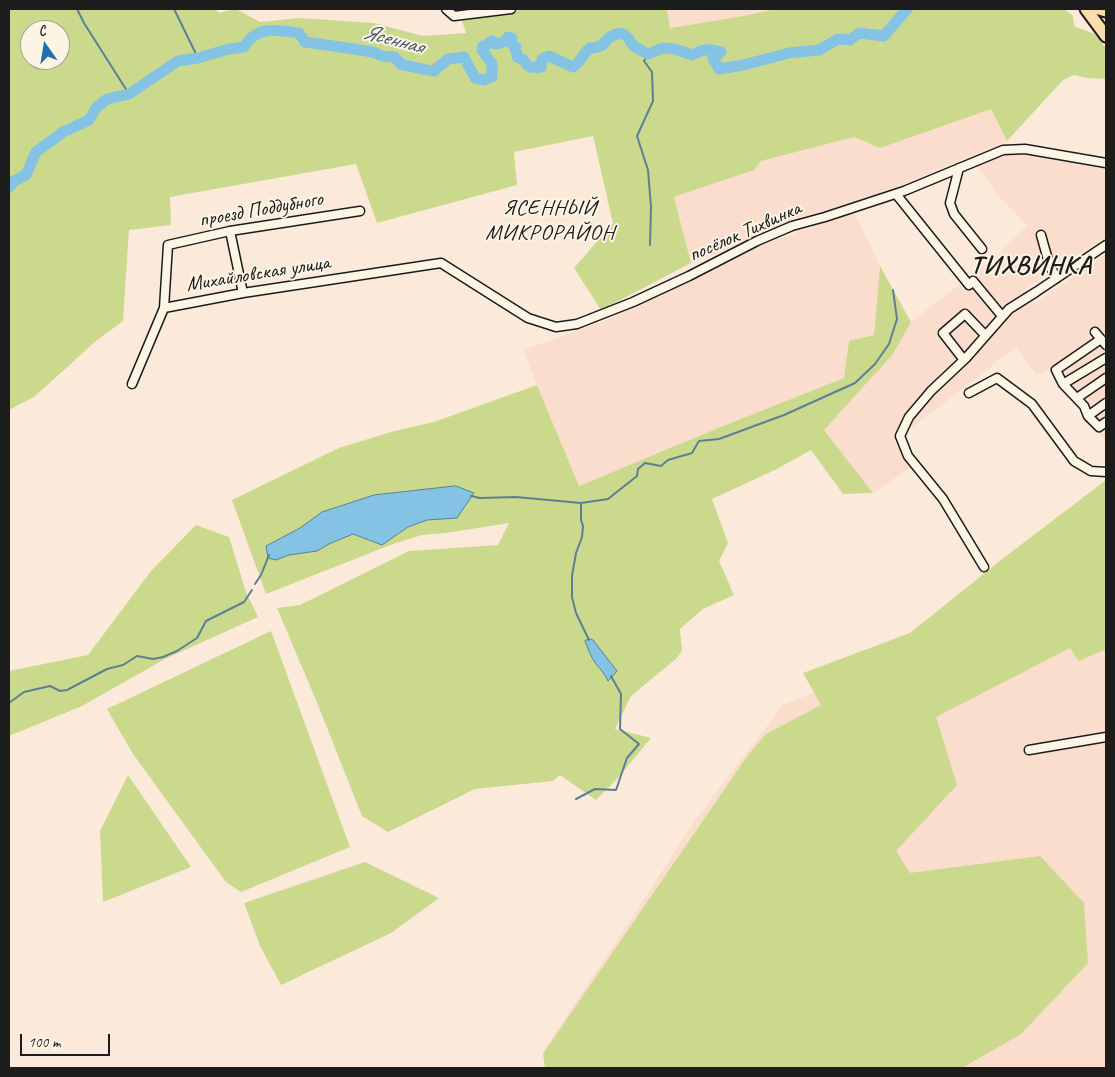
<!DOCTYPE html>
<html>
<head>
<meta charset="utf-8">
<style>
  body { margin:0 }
  #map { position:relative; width:1115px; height:1077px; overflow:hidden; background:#fbeada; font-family:Caveat,sans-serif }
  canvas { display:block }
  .frame { position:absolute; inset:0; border:10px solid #1c1c1c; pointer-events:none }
  .north { position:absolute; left:20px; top:20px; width:50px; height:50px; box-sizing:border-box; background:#fcf5e5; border:1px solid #a29e95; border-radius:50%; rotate:347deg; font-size:14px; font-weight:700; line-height:20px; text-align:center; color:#1c1c1c }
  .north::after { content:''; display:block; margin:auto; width:18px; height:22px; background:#1f6fb2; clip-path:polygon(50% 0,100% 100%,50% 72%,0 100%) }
  .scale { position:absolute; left:20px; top:1034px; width:90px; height:22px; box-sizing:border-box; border:2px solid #1c1c1c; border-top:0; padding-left:6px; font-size:15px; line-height:18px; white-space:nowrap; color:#1c1c1c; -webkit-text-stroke:4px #fcf5e5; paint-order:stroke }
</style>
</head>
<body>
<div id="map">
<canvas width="1115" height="1077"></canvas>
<div class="frame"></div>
<div class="north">С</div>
<div class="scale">100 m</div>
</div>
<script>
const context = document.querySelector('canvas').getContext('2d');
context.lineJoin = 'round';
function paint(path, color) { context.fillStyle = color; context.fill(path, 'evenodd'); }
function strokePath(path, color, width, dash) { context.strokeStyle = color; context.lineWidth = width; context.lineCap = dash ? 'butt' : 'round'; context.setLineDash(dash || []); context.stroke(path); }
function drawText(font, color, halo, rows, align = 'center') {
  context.font = font + ' Caveat,sans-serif'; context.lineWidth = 4; context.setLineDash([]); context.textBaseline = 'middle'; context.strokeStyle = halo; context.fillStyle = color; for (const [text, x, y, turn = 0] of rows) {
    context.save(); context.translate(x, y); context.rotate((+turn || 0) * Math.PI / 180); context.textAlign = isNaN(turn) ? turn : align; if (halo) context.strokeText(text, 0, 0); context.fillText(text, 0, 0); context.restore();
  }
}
const built = new Path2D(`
  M 667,9 L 776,9 L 743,16 L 670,28 Z
  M 991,109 L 1007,141 L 896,187 L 691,263 L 674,197 L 753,170 L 761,161 L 854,137 L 880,147 Z
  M 1021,149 L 1106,167 L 1106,237 L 1024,290 L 1033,304 L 1106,254 L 1106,442 L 1049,369 L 1036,375 L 1016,347 L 904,434 L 910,468 L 873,493 L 824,430 L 893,354 L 911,322 L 996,256 L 1027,226 L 998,195 L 976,164 Z
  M 854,212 L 880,266 L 874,335 L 849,341 L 845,378 L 723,426 L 579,486 L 537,385 L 523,350 L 607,320 L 748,250 Z
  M 1106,513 L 1106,1068 L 544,1068 L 545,1048 L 635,913 L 696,819 L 783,705 L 877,667 Z`);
const green = new Path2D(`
  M 9,9 L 215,9 L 219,13 L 236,9 L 260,22 L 299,18 L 374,23 L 423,36 L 466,33 L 462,21 L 471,17 L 527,9 L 667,9 L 670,28 L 743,16 L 776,9 L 1064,9 L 1073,16 L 1074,26 C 1080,29 1092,32 1095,35 C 1099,38 1103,44 1106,49 L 1106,79 L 1087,78 L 1074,75 L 1063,80 L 1007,141 L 991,109 L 880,148 L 854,137 L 761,161 L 754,170 L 674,197 L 691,263 L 601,310 L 574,268 L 613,223 L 593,136 L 514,152 L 517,185 L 377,223 L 356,164 L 170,197 L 171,225 L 129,230 L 123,321 L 96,341 L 34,397 L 9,410 ZM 30,30 L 60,30 L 60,60 L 30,60 Z
  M 880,266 L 911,322 L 893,354 L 824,430 L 873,493 L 843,494 L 811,450 L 775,470 L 712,499 L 728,543 L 719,561 L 734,595 L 703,609 L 680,629 L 682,650 L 677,658 L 631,696 L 615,729 L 651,738 L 617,779 L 596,800 L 560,775 L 553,781 L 475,789 L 388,832 L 362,816 L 318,705 L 277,608 L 300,605 L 409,551 L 498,545 L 509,523 L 446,533 L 422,535 L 393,544 L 266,594 L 232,500 L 339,448 L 394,431 L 434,422 L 537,385 L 579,486 L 723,426 L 844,378 L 849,341 L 874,335 Z
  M 1106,480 L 1106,649 L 1079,661 L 1070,648 L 936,717 L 957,785 L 896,851 L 910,873 L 1040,856 L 1084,903 L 1088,963 L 1021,1034 L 962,1068 L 545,1068 L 543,1054 L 748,755 L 766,734 L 821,705 L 803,673 L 910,633 L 1001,560 Z
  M 196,525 L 229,537 L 246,592 L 258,617 L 165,659 L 82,706 L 9,736 L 9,671 L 88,655 L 151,571 Z
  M 271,631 L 350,847 L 241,892 L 226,882 L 133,754 L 107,709 Z
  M 128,775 L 191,867 L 103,902 L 100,831 Z
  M 365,862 L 439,898 L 391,933 L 281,985 L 260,946 L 244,903 Z`);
const water = new Path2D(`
  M 456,486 L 474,493 L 457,518 L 427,520 L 408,527 L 382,545 L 353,534 L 329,544 L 317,551 L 289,555 L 276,560 L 268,558 L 266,546 L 300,528 L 322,512 L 374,495 Z
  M 590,639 L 593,640 L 617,671 L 608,681 C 605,674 601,670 596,664 C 591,657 588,649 585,641 Z`);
const stream = new Path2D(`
  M 77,9 L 84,23 L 129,94
  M 174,9 L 198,58
  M 648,54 L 644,61 L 652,72 L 653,101 L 637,136 L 648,170 L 651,207 L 650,245
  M 471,496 L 480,498 L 516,497 L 581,503 L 608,499 L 637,476 L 638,469 L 645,463 L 661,466 L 668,460 L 692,453 L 699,441 L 719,439 L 784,415 L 855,383 L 875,364 L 889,344 L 897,319 L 893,290
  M 581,503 L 581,520 L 583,526 L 582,537 L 576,553 L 572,576 L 572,597 L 576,613 L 589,640
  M 255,584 L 261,575 L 269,555
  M 9,703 L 24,692 L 50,686 L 60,691 L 67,690 L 107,669 L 123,665 L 137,656 L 153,659 L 163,657 L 177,651 L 197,638 L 206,621 L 244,602 L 252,590
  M 576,799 L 595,789 L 616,790 L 627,758 L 639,744 L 620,729 L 621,694 L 611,676`);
const river = new Path2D(`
  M 9,187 L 14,181 L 26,175 L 36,152 L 63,132 L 89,120 L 96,108 L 107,99 L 129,94 L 178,61 L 198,58 L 229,49 L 244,47 C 257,25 278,30 299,33 L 305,42 L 354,49 L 373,52 L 382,56 L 394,57 L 402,65 C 413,66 423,70 434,71 L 448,59 L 464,57 L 475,78 L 483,80 L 492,77 L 492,64 L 482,50 L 483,46 L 485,46 L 492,41 L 496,44 C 502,43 505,42 508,37 L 512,38 L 511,43 L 516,47 L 515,50 L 517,53 L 517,57 L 524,60 L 527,65 L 530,67 L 536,67 L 538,68 L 541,67 L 542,59 L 549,56 L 573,67 C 581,62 583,53 590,48 L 594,48 L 603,45 C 606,39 615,32 623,34 C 628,36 630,42 634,46 C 638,49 643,51 648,54 L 663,48 L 675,49 L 692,55 C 704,49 708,48 721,52 L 713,58 L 719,69 L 743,65 L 789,53 L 819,50 L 838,39 L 850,40 L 859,33 L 884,36 L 907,9`);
const street = new Path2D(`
  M 446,9 L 454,16 L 511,9
  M 959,168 L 950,203 L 954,214 L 982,249
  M 896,194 L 969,285 L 973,281 L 1002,316
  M 230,231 L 243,293
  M 1041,235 L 1050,267 L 1057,278
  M 164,308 L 168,245 L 230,231 L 360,211
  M 1095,332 L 1106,345
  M 1101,339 L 1056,370 L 1063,384 L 1084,406 L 1088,416 L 1099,427 L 1106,422
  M 964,360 L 943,333 L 965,314 L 985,335
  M 132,384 L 164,308 L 243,293 L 441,263 L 528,318 L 556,327 L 577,324 L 633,302 L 689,276 L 757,241 L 792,226 L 825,217 L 904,191 L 1003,150 L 1025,149 L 1106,163
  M 1063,384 L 1106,358
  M 969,393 L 997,378 L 1032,404 L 1074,461 L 1091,471 L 1106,472
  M 1077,398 L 1106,378
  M 1088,416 L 1106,403
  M 984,567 L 943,499 L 908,456 L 900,436 L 909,417 L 931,391 L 966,358 L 1009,309 L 1036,292 L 1106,245
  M 1029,750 L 1106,737`);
const primary = new Path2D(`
  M 1086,9 L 1106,36
  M 1099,9 L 1106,11`);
const streetNames = [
  ["проезд Поддубного",261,210,-10],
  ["посёлок Тихвинка",745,232,-24],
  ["Михайловская улица",258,274,-9]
];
const waterNames = [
  ["Ясенная",393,40,15]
];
const neighbourhoodNames = [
  ["ЯСЕННЫЙ",550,208],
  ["МИКРОРАЙОН",550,233]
];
const districtNames = [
  ["ТИХВИНКА",1031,266]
];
paint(built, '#faddcc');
paint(green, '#cbd98d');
paint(water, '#85c3e5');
strokePath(water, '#5b8095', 1);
strokePath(stream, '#5b8095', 2);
strokePath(river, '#85c3e5', 11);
strokePath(street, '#1c1c1c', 11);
strokePath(primary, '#1c1c1c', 15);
strokePath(street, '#fcf5e5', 8);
strokePath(primary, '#fbddab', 11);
drawText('21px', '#1c1c1c', '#fcf5e5', streetNames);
drawText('italic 22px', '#415662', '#fcf5e5', waterNames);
context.letterSpacing = '1px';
drawText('22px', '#1c1c1c', '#fcf5e5', neighbourhoodNames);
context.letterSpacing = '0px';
context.letterSpacing = '1px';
drawText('bold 26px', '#1c1c1c', '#fcf5e5', districtNames);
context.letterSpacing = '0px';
</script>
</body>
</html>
